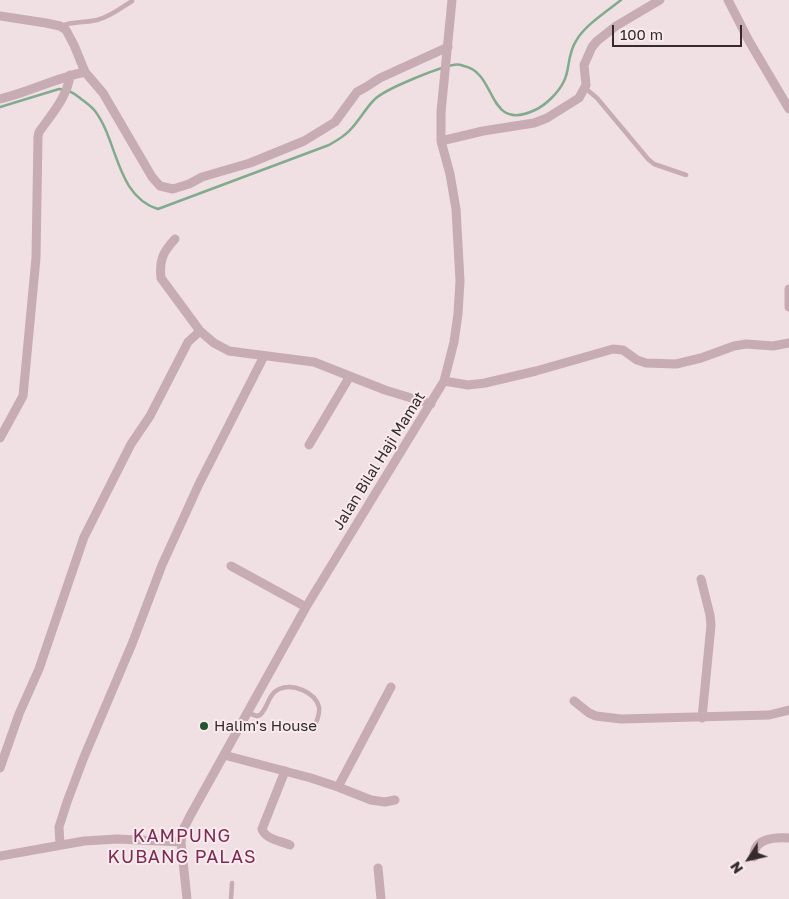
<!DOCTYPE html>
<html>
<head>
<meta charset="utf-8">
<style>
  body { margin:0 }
  #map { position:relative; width:789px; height:899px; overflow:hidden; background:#f0dfe3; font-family:"Golos Text",sans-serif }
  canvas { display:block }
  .north { position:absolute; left:724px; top:834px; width:50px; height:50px; -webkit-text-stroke:4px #f8ebee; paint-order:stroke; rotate:235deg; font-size:14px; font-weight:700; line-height:20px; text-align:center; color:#362a2f }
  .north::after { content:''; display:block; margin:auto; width:18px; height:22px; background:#362a2f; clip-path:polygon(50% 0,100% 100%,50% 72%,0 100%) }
  .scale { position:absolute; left:612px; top:25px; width:130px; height:22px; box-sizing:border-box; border:2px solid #362a2f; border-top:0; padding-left:6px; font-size:15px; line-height:18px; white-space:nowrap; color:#362a2f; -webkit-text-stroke:4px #f8ebee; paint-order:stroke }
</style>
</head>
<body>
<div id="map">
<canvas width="789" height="899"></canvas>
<div class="north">N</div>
<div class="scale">100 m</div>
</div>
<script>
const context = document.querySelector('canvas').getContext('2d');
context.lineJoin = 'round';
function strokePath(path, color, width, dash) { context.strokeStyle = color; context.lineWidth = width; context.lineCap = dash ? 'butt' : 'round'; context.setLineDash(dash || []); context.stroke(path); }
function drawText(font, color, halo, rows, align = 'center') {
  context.font = font + ' "Golos Text",sans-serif'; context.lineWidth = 4; context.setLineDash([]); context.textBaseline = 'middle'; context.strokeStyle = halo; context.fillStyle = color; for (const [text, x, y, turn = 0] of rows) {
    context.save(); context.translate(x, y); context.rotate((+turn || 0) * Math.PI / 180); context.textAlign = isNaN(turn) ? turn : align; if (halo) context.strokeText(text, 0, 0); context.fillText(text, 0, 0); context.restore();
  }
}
const stream = new Path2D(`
  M 0,107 L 59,89 C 67,89 74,93 80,98 C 85,102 91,106 95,111 C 118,141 116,196 158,209 L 329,145 C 336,141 345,136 350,130 C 359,121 365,109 374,100 C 384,89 438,68 453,65 C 457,64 461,65 464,66 C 498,73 486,133 535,110 C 546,105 559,92 564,81 C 570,70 567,55 576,41 C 584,26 607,11 621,0`);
const lane = new Path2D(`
  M 61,26 C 73,21 84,23 97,20 C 110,17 121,8 132,1
  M 585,88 L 597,98 L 648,159 L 654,164 L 686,175
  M 248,713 L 257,716 L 260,715 C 268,708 268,694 279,689 C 293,683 315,692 319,707 C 320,714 317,721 314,727
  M 231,899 L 232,883`);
const street = new Path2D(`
  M 728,0 L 749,41 L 789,109
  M 0,16 L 46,23 L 60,26 L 66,30 L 74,45 L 85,72 L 103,93 L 152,177 L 160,186 L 173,189 L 189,184 L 202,177 L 250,163 L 304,141 L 335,122 L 357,92 L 366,87 L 380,78 L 448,47
  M 0,99 C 29,92 56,78 85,72
  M 441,141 L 483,131 L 534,123 L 547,118 L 579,98 L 586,85 L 584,65 L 592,47 L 597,41 L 616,26 L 660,0
  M 175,239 C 163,252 159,260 161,278 L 200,331 L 214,343 L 229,351 L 314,362 L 385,390 L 431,404
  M 789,289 L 789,307
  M 444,381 L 468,385 L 485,383 L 536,371 L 613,349 L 623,350 L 637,360 L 646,363 L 676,364 L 701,358 L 734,346 L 746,344 L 773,346 L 789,343
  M 0,438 L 23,396 L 36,258 L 38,137 L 39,132 C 51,115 68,96 70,75
  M 309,445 L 350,376
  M 231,566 L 306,607
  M 701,579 L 710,615 L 711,625 L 702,718
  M 574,701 L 589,713 L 596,716 L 621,719 L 769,715 L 789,710
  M 224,755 L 311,778 L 338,787 L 371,800 L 385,802 L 395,800
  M 0,768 L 19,714 L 39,669 L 84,537 L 131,444 L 150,416 L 188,342 L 200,331
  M 285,771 L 262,829 C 265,839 281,841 290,845
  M 338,787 L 391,687
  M 60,845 L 59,827 L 67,802 L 84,757 L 132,644 L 162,565 L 199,484 L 264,356
  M 0,856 L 84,841 L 117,839 L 181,842
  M 754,857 C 753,838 775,837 789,838
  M 378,868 L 381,899
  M 187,899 L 181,842 L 183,830 L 190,816 L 306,607 L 444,381 L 454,342 L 458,314 L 460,281 L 456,209 L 450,174 L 441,141 L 441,112 L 452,0`);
const markers = [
  [204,726,5,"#235433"]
];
const streetNames = [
  ["Jalan Bilal Haji Mamat",379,461,-58]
];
const poiNames = [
  ["Halim's House",214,726]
];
const quarterNames = [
  ["KAMPUNG",182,836],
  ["KUBANG PALAS",182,857]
];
strokePath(stream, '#80ab8d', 2.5);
strokePath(lane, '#c7acb4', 4.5);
strokePath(street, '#c7acb4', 9);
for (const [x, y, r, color] of markers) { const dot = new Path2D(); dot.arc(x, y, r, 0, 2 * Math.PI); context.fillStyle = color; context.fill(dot); strokePath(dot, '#f8ebee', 2); }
drawText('15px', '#362a2f', '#f8ebee', streetNames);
drawText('15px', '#362a2f', '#f8ebee', poiNames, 'left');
context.letterSpacing = '1px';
drawText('18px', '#7d2b55', '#f8ebee', quarterNames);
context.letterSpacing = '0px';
</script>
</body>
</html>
